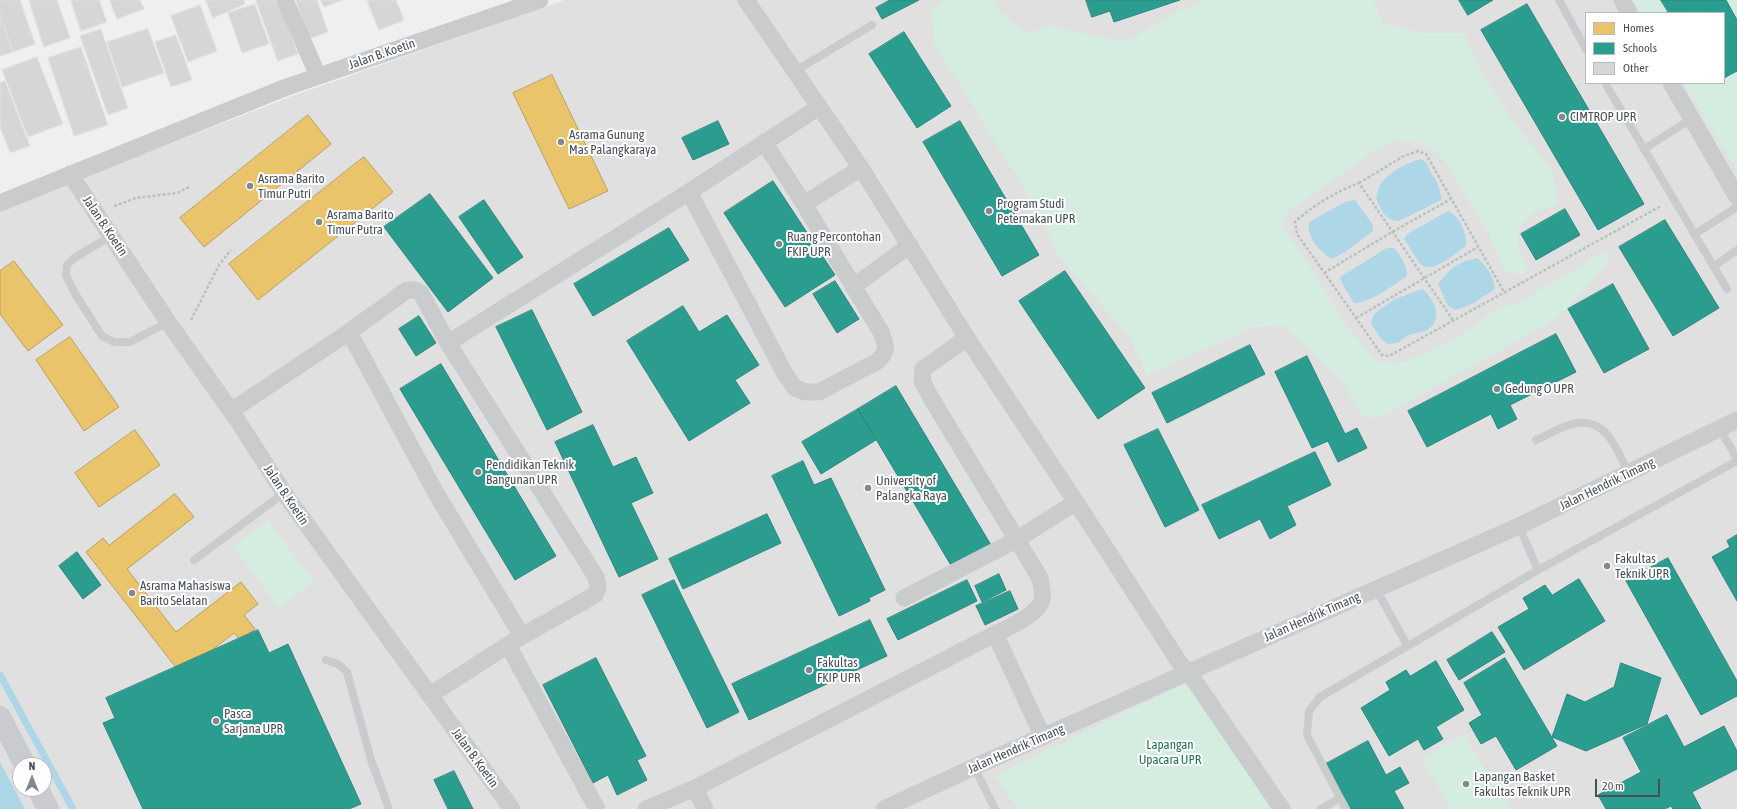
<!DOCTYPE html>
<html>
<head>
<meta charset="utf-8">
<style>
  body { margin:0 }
  #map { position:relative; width:1737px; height:809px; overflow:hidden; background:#efefef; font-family:"Asap Condensed",sans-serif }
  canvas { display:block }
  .legend { position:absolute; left:1585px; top:12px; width:140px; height:72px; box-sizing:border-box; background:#fff; border:1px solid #b6b9bd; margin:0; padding:5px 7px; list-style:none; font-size:12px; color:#485059 }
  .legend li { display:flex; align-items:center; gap:8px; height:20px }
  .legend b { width:20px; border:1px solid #b6b9bd }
  .north { position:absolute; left:12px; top:757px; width:40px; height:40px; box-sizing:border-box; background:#fff; border:1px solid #b6b9bd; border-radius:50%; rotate:0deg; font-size:11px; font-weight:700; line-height:16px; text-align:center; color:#485059 }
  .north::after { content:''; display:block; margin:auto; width:14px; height:18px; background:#82888e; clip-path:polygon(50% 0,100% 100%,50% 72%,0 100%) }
  .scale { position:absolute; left:1595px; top:779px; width:65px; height:18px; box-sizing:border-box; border:2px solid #485059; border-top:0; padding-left:5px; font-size:12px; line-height:14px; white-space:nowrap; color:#485059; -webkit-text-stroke:3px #fff; paint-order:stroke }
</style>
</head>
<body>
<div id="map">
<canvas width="1737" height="809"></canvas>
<ul class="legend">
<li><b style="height:11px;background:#e9c46a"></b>Homes</li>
<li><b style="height:11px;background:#2a9d8f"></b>Schools</li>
<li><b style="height:11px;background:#d5d6d8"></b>Other</li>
</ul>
<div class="north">N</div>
<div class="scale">20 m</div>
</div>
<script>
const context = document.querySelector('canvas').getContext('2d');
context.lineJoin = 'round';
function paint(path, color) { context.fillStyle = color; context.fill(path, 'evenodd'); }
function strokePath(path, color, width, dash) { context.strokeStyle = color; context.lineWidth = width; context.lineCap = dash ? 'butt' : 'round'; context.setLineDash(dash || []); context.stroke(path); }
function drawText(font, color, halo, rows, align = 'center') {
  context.font = font + ' "Asap Condensed",sans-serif'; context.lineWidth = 4; context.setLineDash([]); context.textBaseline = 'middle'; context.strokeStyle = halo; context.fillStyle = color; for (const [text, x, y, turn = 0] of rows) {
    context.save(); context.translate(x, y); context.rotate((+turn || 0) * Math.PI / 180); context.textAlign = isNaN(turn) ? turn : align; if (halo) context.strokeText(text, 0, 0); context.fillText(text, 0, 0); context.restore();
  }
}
const education = new Path2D(`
  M 565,0 L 1737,0 L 1737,809 L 0,809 L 0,210 L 287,98 ZM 1586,13 L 1724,13 L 1724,83 L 1586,83 ZM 20,765 L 44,765 L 44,789 L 20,789 Z`);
const green = new Path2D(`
  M 943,0 L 996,0 L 996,8 L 1026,34 L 1048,26 L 1109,39 L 1133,39 L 1166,17 L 1205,0 L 1373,0 L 1384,24 L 1426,33 L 1464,33 L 1477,64 L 1514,122 L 1553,172 L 1558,203 L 1533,213 L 1518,229 L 1518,248 L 1526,265 L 1523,275 L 1505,271 L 1489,234 L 1439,153 L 1416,141 L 1394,142 L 1377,149 L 1287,212 L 1281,225 L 1312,270 L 1348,328 L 1380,364 L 1406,361 L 1445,345 L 1473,327 L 1496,308 L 1517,304 L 1566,274 L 1580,268 L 1595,255 L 1611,253 L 1603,268 L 1568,309 L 1544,326 L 1379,418 L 1363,416 L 1340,378 L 1282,325 L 1252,328 L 1147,375 L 1130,338 L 1058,255 L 1039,213 L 933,42 L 933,25 L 930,12 Z
  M 1633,0 L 1737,0 L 1737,170 L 1683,83 L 1724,83 L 1724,13 L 1640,13 Z
  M 268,520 L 314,582 L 279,608 L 233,546 Z
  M 1191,680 L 1270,809 L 1017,809 L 995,776 Z
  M 1463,734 L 1511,809 L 1450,809 L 1422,759 Z`);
const water = new Path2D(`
  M 1420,159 L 1426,162 C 1431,175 1442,186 1441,200 L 1399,221 C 1385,221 1381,209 1376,198 C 1378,192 1379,184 1384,180 C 1390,172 1411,161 1420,159 Z
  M 1355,200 L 1373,225 L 1373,231 L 1345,252 L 1332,259 C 1319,251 1307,238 1309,222 L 1345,202 Z
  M 1448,211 C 1460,217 1467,233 1466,246 C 1456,252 1434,274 1422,265 C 1416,260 1409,245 1404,238 L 1409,233 Z
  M 1387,248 L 1394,248 C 1401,256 1407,265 1407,276 C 1392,286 1372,302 1354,303 L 1342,283 L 1340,277 Z
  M 1477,258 C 1487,266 1493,275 1495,289 L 1472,304 L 1456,310 L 1448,306 L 1438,284 C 1451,268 1455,263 1477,258 Z
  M 1422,289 C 1435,299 1445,322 1425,331 C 1419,333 1412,333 1407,336 C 1397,342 1402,343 1388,344 L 1381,339 L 1371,323 L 1374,314 L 1395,299 Z
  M 0,762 L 25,809 L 0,809 Z`);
const homes = new Path2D(`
  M 552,75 L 608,191 L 569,209 L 513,93 Z
  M 308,115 L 331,144 L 204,247 L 180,218 Z
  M 364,157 L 393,192 L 258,300 L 229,264 Z
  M 14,261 L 63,325 L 28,351 L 0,314 L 0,271 Z
  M 70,337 L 119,407 L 84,431 L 36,360 Z
  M 135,430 L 160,465 L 99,507 L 75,473 Z
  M 175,494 L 194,517 L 127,569 L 176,632 L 241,582 L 258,604 L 244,615 L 255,629 L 240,640 L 234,633 L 181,674 L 86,552 L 103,538 L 109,545 Z`);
const schools = new Path2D(`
  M 890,0 L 919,0 L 882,19 L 876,8 Z
  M 1086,0 L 1180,0 L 1114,22 L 1110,11 L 1092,17 Z
  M 1459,0 L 1493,0 L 1468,15 Z
  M 1661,0 L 1726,0 L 1737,20 L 1737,71 L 1724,78 L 1724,13 L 1669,13 Z
  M 1527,4 L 1644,204 L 1598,230 L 1481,30 Z
  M 904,32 L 951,106 L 917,128 L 869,54 Z
  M 718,121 L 729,144 L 693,160 L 682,138 Z
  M 960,121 L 1039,255 L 1002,276 L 923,142 Z
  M 773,181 L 835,275 L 785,307 L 724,213 Z
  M 430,194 L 493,278 L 448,312 L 384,227 Z
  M 484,200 L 523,257 L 498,274 L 459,217 Z
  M 1565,209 L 1580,235 L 1536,260 L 1521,234 Z
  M 1665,220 L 1719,308 L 1673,336 L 1619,247 Z
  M 669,228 L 689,260 L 593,316 L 574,284 Z
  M 1065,271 L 1145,388 L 1098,419 L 1019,301 Z
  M 835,281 L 859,319 L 837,333 L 813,294 Z
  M 1613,284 L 1649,349 L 1604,373 L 1568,309 Z
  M 683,306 L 699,332 L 727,315 L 759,365 L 735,380 L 750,403 L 689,441 L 627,341 Z
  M 532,310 L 582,412 L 547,430 L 496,327 Z
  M 419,316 L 436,343 L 416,356 L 399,329 Z
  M 1556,334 L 1576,372 L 1510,405 L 1517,419 L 1498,429 L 1491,414 L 1427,447 L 1408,411 Z
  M 1250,345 L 1265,374 L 1167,423 L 1152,393 Z
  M 1307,356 L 1345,434 L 1357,428 L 1367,448 L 1338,462 L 1328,441 L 1312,448 L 1275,372 Z
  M 441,364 L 556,556 L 515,580 L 400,389 Z
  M 896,386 L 991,545 L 952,567 L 858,409 Z
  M 858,409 L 876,440 L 821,474 L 802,442 Z
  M 593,425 L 613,467 L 636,457 L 653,493 L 631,503 L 658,559 L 619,577 L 555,442 Z
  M 1158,429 L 1199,510 L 1165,527 L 1124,445 Z
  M 1315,452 L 1331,485 L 1287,506 L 1296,525 L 1270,539 L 1260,519 L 1219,539 L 1202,505 Z
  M 803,461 L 814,485 L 831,478 L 885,590 L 869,598 L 870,601 L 839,616 L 772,476 Z
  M 767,514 L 781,543 L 683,589 L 669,559 Z
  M 1737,535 L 1737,601 L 1712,557 L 1730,547 L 1727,541 Z
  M 77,552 L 101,585 L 83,599 L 59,566 Z
  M 1668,558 L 1737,681 L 1737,696 L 1701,715 L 1626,581 Z
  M 999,574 L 1006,590 L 982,602 L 975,586 Z
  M 1579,579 L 1605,621 L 1524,670 L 1498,627 L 1529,609 L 1523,598 L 1545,585 L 1552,595 Z
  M 674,580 L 739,712 L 707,728 L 642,595 Z
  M 967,580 L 977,601 L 898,640 L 887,619 Z
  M 1010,591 L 1018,609 L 985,625 L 976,606 Z
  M 870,620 L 887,656 L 749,720 L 732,684 Z
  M 258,630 L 269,653 L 288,644 L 361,804 L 349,809 L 143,809 L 103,723 L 115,718 L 106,698 Z
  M 1492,632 L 1505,652 L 1459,680 L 1447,660 Z
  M 596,658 L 646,756 L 637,760 L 647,780 L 617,795 L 608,775 L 593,783 L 543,685 Z
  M 1505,658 L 1557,746 L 1516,770 L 1496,736 L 1481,744 L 1469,723 L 1482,715 L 1464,683 Z
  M 1436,661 L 1464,710 L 1436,727 L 1443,739 L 1424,750 L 1418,739 L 1389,756 L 1361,708 L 1390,690 L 1386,682 L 1406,670 L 1410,676 Z
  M 1621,663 L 1661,678 L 1647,724 L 1586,751 L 1552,737 L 1567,694 L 1585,702 L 1614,687 Z
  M 1667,715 L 1684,747 L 1724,726 L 1737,751 L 1737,769 L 1692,792 L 1701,809 L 1673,809 L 1671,806 L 1665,809 L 1606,809 L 1598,795 L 1641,772 L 1623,738 Z
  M 1368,741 L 1386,775 L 1400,767 L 1409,783 L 1394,791 L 1404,809 L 1346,809 L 1322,766 Z
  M 454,771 L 473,809 L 448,809 L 434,780 Z`);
const stream = new Path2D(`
  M 0,675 L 73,809`);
const building = new Path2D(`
  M 0,0 L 20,0 L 35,44 L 13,52 L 0,15 Z
  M 29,0 L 57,0 L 70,38 L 44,47 Z
  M 71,0 L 99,0 L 107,22 L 81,31 Z
  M 110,0 L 140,0 L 144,9 L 117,19 Z
  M 206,0 L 244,0 L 245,4 L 213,18 Z
  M 256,0 L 278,0 L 298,54 L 278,61 Z
  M 296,0 L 317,0 L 328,32 L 309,39 Z
  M 321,0 L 343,0 L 324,7 Z
  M 367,0 L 396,0 L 404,20 L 379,30 Z
  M 255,4 L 269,44 L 242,53 L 228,13 Z
  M 200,5 L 217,51 L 188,62 L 171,16 Z
  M 0,15 L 13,52 L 0,56 Z
  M 101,29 L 128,108 L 108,115 L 80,36 Z
  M 148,29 L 164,73 L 122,87 L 107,42 Z
  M 176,35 L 192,80 L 171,87 L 155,42 Z
  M 81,47 L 108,125 L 74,136 L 48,58 Z
  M 37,57 L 63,124 L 28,137 L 2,70 Z
  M 5,81 L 30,146 L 10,153 L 0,127 L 0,83 Z`);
const path = new Path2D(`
  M 1359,183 L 1404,156 L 1418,151 L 1426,154 L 1504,292
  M 114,206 L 136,198 L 177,193 L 189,187
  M 1324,273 L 1392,232 L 1451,199
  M 1356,318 L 1478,247
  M 191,320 L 219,265 L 231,250
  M 1453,320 L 1359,183 C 1337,191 1312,206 1295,222 L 1297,234 L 1382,355 L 1389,356 L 1661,206`);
const service = new Path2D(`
  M 1559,0 L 1586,49
  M 795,71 L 872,25
  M 1605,83 L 1727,289
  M 1644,149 L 1691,119
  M 1695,234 L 1737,207
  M 111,236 L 74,258 L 67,265 L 66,275 L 74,292 L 102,336 L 114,342 L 130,342 L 168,322
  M 1714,266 L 1737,250
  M 1720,429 L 1737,459
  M 1536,440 C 1548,435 1561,426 1573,424 C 1607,416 1616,449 1629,474
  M 1519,526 L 1538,570
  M 194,560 L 284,493
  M 1376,589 L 1407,645
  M 326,660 L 338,664 L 347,672 L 371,760 L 389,809
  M 974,767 L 995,809
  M 1340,798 L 1346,809
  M 1321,809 L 1340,798 L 1307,735 L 1309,711 L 1320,697 L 1538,570 L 1737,461`);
const minor = new Path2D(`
  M 285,0 L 318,76
  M 746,0 L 861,168 L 967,338 L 1076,502 L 1179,662 L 1196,683 L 1282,809
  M 1622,0 L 1629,13
  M 1671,83 L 1737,197
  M 764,142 L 804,204
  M 70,174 L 168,322 L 236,418 L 284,493 L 512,809
  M 689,192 L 785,374 L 795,388 L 805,392 L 819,392 L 878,361 C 889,349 886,346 881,332 L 804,204 L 861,168
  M 0,203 L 284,88 L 540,0
  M 853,287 L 910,245
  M 349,332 L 437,495 L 522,636
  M 967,338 L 923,369 L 922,381 L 931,398 L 1040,578 C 1041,585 1044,593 1042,600 C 1038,615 1009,627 995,634
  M 448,343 L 689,192 L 819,107
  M 231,411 L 349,332 L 407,290 L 415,290 L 421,293 L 448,343 L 596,577 L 598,587 L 595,595 L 522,636 L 430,695
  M 904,598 L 1016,540 L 1076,502
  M 508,645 L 597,809
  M 695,788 L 705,809
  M 646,809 L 695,788 L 995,634 L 1043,737
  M 884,809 L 974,767 L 1519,526 L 1737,420`);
const secondary = new Path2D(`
  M 0,717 L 25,765
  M 38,789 L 48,809`);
const markers = [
  [1562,117,4,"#82888e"],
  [561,142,4,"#82888e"],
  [250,186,4,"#82888e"],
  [989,211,4,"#82888e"],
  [319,222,4,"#82888e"],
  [779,244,4,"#82888e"],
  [1497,389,4,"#82888e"],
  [478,472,4,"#82888e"],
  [868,488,4,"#82888e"],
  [1607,566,4,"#82888e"],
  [132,593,4,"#82888e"],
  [809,670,4,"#82888e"],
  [216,721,4,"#82888e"],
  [1466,784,4,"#82888e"]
];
const streetNames = [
  ["Jalan B. Koetin",382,54,-19],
  ["Jalan B. Koetin",105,226,56],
  ["Jalan Hendrik Timang",1607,484,-26],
  ["Jalan B. Koetin",286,495,56],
  ["Jalan Hendrik Timang",1312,617,-24],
  ["Jalan Hendrik Timang",1016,749,-24],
  ["Jalan B. Koetin",475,758,54]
];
const poiNames = [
  ["CIMTROP UPR",1570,117],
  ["Asrama Gunung",569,135],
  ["Mas Palangkaraya",569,150],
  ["Asrama Barito",258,179],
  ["Timur Putri",258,194],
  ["Program Studi",997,204],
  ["Peternakan UPR",997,219],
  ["Asrama Barito",327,215],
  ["Timur Putra",327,230],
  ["Ruang Percontohan",787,237],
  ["FKIP UPR",787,252],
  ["Gedung O UPR",1505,389],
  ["Pendidikan Teknik",486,465],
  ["Bangunan UPR",486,480],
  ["University of",876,481],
  ["Palangka Raya",876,496],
  ["Fakultas",1615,559],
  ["Teknik UPR",1615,574],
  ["Asrama Mahasiswa",140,586],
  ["Barito Selatan",140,601],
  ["Fakultas",817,663],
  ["FKIP UPR",817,678],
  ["Pasca",224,714],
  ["Sarjana UPR",224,729],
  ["Lapangan Basket",1474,777],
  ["Fakultas Teknik UPR",1474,792]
];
const parkNames = [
  ["Lapangan",1170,745],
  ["Upacara UPR",1170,760]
];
paint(education, '#e1e0e0');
paint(green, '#d5ece0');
paint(water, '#add6e7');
paint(homes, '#e9c46a');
strokePath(homes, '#b9a165', 1);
paint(schools, '#2a9d8f');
strokePath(schools, '#33867f', 1);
strokePath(stream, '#add6e7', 7);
paint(building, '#d5d6d8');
strokePath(building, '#e1e1e2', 1);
strokePath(path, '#b8c2bf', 2.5, [3, 2]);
strokePath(service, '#cacbcd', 8);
strokePath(minor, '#cacbcd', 17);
strokePath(secondary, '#cacbcf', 22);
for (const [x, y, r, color] of markers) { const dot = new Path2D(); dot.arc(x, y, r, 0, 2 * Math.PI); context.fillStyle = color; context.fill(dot); strokePath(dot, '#fff', 1.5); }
drawText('13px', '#485059', '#fff', streetNames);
drawText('13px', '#485059', '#fff', poiNames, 'left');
drawText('13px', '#207451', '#fff', parkNames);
</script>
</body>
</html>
